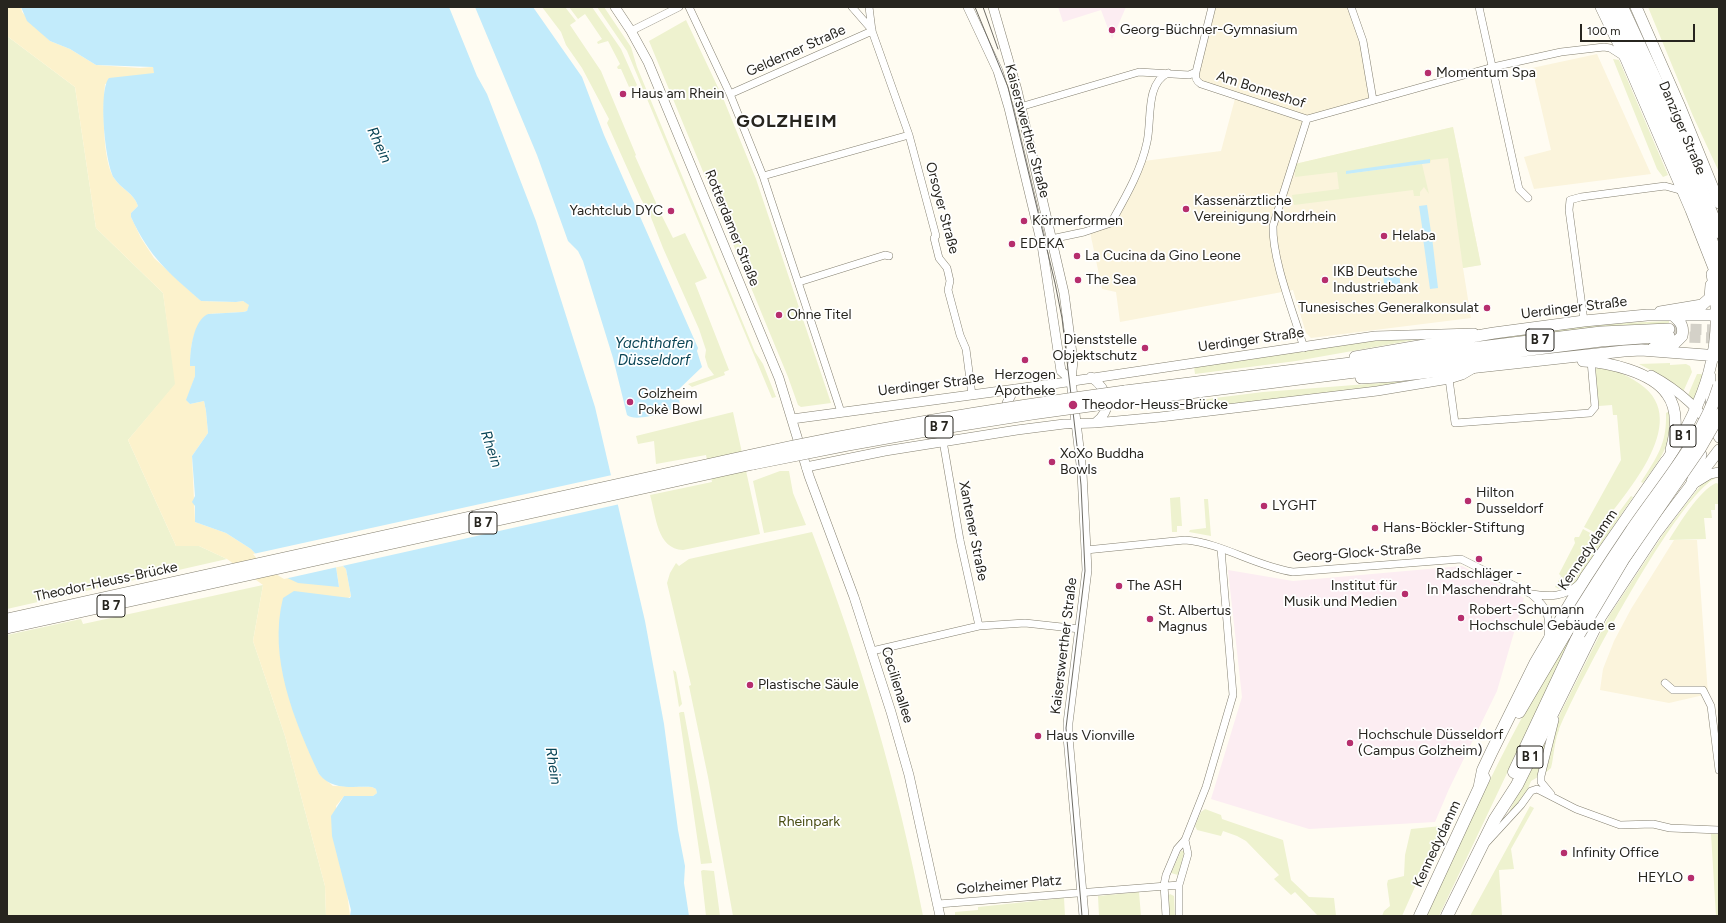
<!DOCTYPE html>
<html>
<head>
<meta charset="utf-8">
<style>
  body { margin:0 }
  #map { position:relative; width:1726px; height:923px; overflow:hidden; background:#fffcf2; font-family:Figtree,sans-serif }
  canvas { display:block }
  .frame { position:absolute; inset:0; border:8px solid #27251f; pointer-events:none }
  .scale { position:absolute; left:1580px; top:24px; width:115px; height:18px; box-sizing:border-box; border:2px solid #27251f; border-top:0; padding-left:5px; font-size:12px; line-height:14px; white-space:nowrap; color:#27251f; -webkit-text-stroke:3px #fff; paint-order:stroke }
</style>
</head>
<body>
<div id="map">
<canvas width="1726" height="923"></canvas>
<div class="frame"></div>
<div class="scale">100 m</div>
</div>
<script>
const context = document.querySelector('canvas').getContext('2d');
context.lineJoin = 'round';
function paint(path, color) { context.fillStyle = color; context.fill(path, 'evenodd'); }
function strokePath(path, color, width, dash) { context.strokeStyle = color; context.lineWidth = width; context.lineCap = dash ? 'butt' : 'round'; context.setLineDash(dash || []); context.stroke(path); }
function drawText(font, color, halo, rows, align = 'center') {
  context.font = font + ' Figtree,sans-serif'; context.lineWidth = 3.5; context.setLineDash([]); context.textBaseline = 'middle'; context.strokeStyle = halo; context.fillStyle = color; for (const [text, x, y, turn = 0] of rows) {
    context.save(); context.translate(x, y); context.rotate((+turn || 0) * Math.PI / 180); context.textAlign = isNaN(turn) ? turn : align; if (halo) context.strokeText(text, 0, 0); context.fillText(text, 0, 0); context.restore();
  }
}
const built = new Path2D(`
  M 1213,7 L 1350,7 L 1363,41 L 1373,99 L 1307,119 L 1295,164 L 1453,127 L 1481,265 L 1463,268 L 1471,318 L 1311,338 L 1306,333 L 1293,290 L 1120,322 L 1116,292 L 1102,289 L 1090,232 L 1111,223 L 1144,161 L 1221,151 L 1236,95 L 1192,80 L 1196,72 Z
  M 1597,54 L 1651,174 L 1534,189 L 1524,157 L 1551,150 L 1532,68 Z
  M 1674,540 L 1697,540 L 1708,694 L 1669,703 L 1600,690 L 1603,669 L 1614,641 L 1631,609 Z`);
const education = new Path2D(`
  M 1058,7 L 1126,7 L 1112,39 L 1101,10 L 1063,22 Z
  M 1462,566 L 1524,598 L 1497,691 L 1449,789 L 1435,822 L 1309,829 L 1211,799 L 1242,697 L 1228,570 L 1293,581 Z`);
const green = new Path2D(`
  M 542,7 L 565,7 L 576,21 L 570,25 L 601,71 L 636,155 L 635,156 L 657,205 L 653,207 L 656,214 L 660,212 L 673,238 L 685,233 L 707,278 L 695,283 L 729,370 L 724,372 L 725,375 L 692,387 L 688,384 L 714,375 L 708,367 L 705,357 L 706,350 L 699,329 L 663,248 L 650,215 L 641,199 L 607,123 L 609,119 L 582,68 L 566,45 L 561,32 Z
  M 569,7 L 592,7 L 621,49 L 637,85 L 634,88 L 631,86 L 629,87 L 621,69 L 618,69 L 617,67 L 620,64 L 608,41 L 598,44 L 597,42 L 602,39 L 585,14 L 578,19 Z
  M 597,7 L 604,7 L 631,47 L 637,67 L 755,352 L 763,364 L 776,397 L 772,398 L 627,51 Z
  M 1648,7 L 1719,7 L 1719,172 L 1693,116 Z
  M 686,20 L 723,98 L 756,179 L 831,403 L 801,407 L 798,405 L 788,377 L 649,41 Z
  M 7,36 L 75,87 L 96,228 L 163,293 L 176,384 L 128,440 L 176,546 L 199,546 L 227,559 L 7,609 Z
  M 1613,59 L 1619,60 L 1668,175 L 1663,177 L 1657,169 Z
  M 1453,127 L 1481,265 L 1463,268 L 1448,158 L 1431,160 L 1430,163 L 1430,159 L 1346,174 L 1422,164 L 1429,194 L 1424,187 L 1420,192 L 1420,196 L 1414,196 L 1413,190 L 1294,205 L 1292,195 L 1339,189 L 1337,172 L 1295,177 L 1295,164 Z
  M 1669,321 L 1669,324 L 1631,325 L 1400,352 C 1489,337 1579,324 1669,321 Z
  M 1420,339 L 1296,361 L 1195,374 L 1194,367 L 1379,340 Z
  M 1670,363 L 1670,365 L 1686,364 L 1690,366 L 1692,372 L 1683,392 L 1662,376 L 1639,364 Z
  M 1597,368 C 1610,366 1630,377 1640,384 C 1695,422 1621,498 1596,533 L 1584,527 L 1621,460 L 1617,415 L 1613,415 L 1612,405 L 1599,406 L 1595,370 Z
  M 1697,374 L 1704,374 L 1695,403 L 1688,395 Z
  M 1407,381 L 1408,383 L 1200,408 L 1199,400 L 1263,392 Z
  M 1670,411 C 1673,444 1661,458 1643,483 L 1641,482 C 1657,457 1667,444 1666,413 Z
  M 733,412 L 760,534 L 683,550 C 657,549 656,516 650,495 L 712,482 L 706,455 L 656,464 L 654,441 L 638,444 L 636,436 Z
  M 780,471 L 789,471 L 793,493 L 806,525 L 764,533 L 753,481 Z
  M 1719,475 L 1719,477 C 1683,484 1575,689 1559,730 C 1554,742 1554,756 1551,768 L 1544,774 L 1559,716 L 1609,616 L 1664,533 L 1700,486 L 1705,480 Z
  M 1716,483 L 1719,484 L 1719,504 L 1715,504 L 1715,510 L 1711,510 L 1712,518 L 1704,518 L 1706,539 L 1669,540 C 1679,524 1699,491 1716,483 Z
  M 1631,496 L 1633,497 L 1576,582 L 1564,591 L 1585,558 Z
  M 1180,497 L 1182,526 L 1177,526 L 1177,532 L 1172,532 L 1170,498 Z
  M 1204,499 L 1208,499 L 1211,536 L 1189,532 L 1190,530 L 1206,528 Z
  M 1583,529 L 1594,535 L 1559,589 L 1555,587 L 1561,576 L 1559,574 L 1575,543 L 1574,539 L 1575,537 L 1579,537 Z
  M 812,532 C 860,657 898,785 923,916 L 733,916 L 708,777 L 689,686 L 691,685 L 667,583 L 670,573 L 676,563 L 679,566 L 689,559 Z
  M 263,585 L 253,641 L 285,736 L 325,886 L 326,916 L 7,916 L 7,635 L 81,619 L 83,624 Z
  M 1590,599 L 1439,916 L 1426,916 C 1446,873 1466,829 1487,786 C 1518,722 1553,660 1590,599 Z
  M 673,670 L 676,672 L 682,704 L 679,707 Z
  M 681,712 L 684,712 L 712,863 L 701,864 L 679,713 Z
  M 1546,740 L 1538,777 L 1531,781 C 1527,792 1520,807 1509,812 L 1528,772 Z
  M 1530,806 L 1534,808 L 1511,849 L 1514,869 L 1499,870 L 1502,916 L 1470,916 Z
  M 1205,809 L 1221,815 L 1222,819 L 1283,840 L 1291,880 L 1309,897 L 1334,898 L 1336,916 L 1318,916 L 1295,892 L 1291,895 L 1274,879 L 1279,875 L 1246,841 L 1237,836 L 1223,831 L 1221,836 L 1197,830 L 1195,826 L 1201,812 Z
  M 1442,826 L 1402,916 L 1382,916 L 1384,911 L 1390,906 L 1387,884 L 1388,880 L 1404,876 L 1405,855 L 1411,829 Z
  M 1711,834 L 1719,834 L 1719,916 L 1716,916 Z
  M 1181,851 L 1184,851 L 1184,853 L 1178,875 L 1171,873 Z
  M 703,870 L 714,871 L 720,916 L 706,916 L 701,871 Z
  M 1139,892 L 1141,916 L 1099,916 L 1098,896 Z
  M 1170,894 L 1174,896 L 1175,916 L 1169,916 L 1168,896 Z
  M 1064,898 L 1065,916 L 955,916 L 955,912 L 978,910 L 978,907 Z`);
const sand = new Path2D(`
  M 7,7 L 21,7 L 22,12 L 50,41 L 70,49 L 96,65 L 140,68 L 153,67 L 155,73 L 105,84 C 103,106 102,160 114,178 C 121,189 134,193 138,206 L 131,213 L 131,217 L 141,238 L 154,258 L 201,301 L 236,302 L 243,301 L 250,305 L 247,311 L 243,312 L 208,314 C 194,328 189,345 191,366 L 195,366 L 195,376 L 187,400 L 190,404 L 204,401 L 206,411 L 208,433 L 192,456 L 195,522 L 226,533 L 251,549 L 266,565 L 339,587 L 336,567 L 343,566 L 346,569 L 351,596 L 347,599 L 292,707 L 319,774 L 333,786 L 372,787 L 376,789 L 377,793 L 373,796 L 344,796 L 336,806 L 350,916 L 326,916 L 325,886 L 285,736 L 253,641 L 263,585 L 227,559 L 199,546 L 176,546 L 128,440 L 175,384 L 163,293 L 96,228 L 75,87 L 7,36 Z`);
const water = new Path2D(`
  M 21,7 L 449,7 L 477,76 L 487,94 L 536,221 L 595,407 L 645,621 L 664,724 L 678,830 L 685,866 L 684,883 L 689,916 L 350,916 L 351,910 L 332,836 L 331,816 L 344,796 L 373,796 L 377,793 L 376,789 L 372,787 C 351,786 333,791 319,774 C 294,720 268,658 283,598 L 294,591 L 350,598 L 351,596 L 346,569 L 343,566 L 336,567 L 339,587 L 298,583 L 281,575 L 266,565 L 251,549 L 226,533 L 195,522 L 195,506 L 192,502 L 195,496 L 192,456 L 208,433 L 206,411 L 204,401 L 190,404 L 186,400 L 195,376 L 195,366 L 190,366 C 190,350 193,321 208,314 L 243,312 L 247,311 L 249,305 L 243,301 L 236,302 L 201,301 C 168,272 150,258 131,217 L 131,213 L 138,206 C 134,193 121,189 114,178 C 105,163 98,90 109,78 L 154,73 L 153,67 L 96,65 L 70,49 L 50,41 L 27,21 Z
  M 475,7 L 533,7 L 582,77 L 604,135 L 698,348 L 697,351 L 702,367 L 678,390 L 680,406 C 669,411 636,423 627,415 L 613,358 L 583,261 L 578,251 L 568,241 L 537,155 Z
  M 1430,159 L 1430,163 L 1346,174 L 1346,171 Z
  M 1427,205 L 1431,232 L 1423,233 L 1419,206 Z
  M 1432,237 L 1438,288 L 1430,289 L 1423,238 Z
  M 1399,273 L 1401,289 L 1385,291 L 1383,275 Z`);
const pier = new Path2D(`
  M 612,475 L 620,504 L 284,579 L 264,567 L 253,554 Z`);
const primaryTunnel = new Path2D(`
  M 1674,329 L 1719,330
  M 1673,337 L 1719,338`);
const minor = new Path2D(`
  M 689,7 L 730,94 L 763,176 L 841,412
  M 852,7 L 872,30
  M 869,7 L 872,31 L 909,135 L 936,236 L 934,238 L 939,258 L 947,268 L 950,281 L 948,290 L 960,335 L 966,349 L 972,395
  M 1212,7 L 1196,72 C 1195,78 1196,81 1201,84 L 1307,119 L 1493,67 L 1561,52 L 1604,47 L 1610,48 L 1624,57
  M 1351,7 L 1363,41 L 1373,100
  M 1479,7 L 1519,189 L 1528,198
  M 631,31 L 679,7
  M 730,94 L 872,31
  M 1020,107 L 1139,72 L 1189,75 L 1196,72
  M 763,176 L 909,135
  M 1051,239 L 1084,232 L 1111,223 C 1125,198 1141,171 1147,142 C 1152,120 1145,84 1168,73
  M 799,282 L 885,255 L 889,256
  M 1584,321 L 1569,210 L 1570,200 L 1581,197 L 1665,186 L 1683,191
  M 1304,348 C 1294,314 1272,260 1273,226 L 1307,119
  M 1449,379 L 1455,423 L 1590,413 L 1595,407 L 1591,361
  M 943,441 L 960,540 L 979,626
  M 1086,550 L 1185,540 C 1222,543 1255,566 1293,572 L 1461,559 L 1531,594 C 1548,608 1550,615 1548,637
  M 1532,594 C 1551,597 1564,597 1579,584
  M 872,651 L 979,626 L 1025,623 L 1080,629
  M 1665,683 L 1673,690 L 1703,690 L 1711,706 L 1719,770
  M 1551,794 L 1541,782 L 1541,776 L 1555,720
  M 1487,842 L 1521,805 L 1531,791 L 1537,789 L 1576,809 L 1620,825 L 1653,824 L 1670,828 L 1719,830
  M 938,904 L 1179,885
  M 1166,916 L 1164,885 L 1166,875 L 1177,849 L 1185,840 L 1206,787 L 1233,695 L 1221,549
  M 1179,916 L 1179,885 L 1188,854 L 1185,840`);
const tertiary = new Path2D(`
  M 615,7 L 631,31 L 648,62 L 779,378 L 809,476 L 854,597 L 891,712 L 909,775 L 940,916
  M 968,7 L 998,71 L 1009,108 L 1042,245 L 1061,371 L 1071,380
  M 993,7 L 1017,90 L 1064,293 L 1073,361 L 1071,380 L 1082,473 L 1087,570 L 1068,723 L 1068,737 L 1084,916
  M 1651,375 C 1679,390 1702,411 1719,438
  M 1091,377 C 1109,390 1114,409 1095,423
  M 1710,407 L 1711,376
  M 1008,414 L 1007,403 L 1014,389
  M 792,419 L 1053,384 L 1375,336 L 1474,333
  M 806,467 L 885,451 L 1017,430 L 1064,424 L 1095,423 L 1160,417 L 1377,391 L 1449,379 L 1462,375 L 1474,368
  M 1697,482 L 1710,474 L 1719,472`);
const primary = new Path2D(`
  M 1601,7 L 1626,59 L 1691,210 L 1719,281
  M 1636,7 L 1680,107 L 1719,203
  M 1660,312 L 1702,305 L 1710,298 L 1711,285
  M 1653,348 L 1675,343 L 1682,336 C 1684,327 1681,322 1674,316
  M 1355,357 L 1494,333 L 1584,321 L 1647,315 L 1719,315
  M 1583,361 C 1608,362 1652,372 1667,394 C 1679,410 1676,432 1671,450
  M 1361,378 L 1396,376 L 1624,351 L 1641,350 L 1719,356
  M 1125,391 L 1601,332 L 1669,329
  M 1126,401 L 1601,341 L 1669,336
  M 1666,462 C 1705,402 1726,346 1712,274
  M 1694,483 L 1719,450
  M 1691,486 L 1697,464 L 1701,455 L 1696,444
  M 7,619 L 751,455
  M 7,628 L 753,464`);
const trunk = new Path2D(`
  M 1612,7 L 1662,116 L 1702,214 L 1719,262
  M 1622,7 L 1672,115 L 1719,232
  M 1519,712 L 1565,634
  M 1514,772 L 1579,634
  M 1480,785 L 1483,770 L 1491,753 L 1536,662 L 1586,577 L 1666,462
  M 1420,916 L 1484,778
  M 1447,916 L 1495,819 L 1517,785 L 1600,617 L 1656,532 L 1691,486`);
const tram = new Path2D(`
  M 975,7 L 1008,87 L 1055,283 L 1062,318 L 1077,446 L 1081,485 L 1085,571 L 1066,728 L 1082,916
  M 983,7 L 998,49`);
const primaryBridge = new Path2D(`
  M 751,455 C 875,428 999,408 1125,391
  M 753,464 C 877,438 1001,417 1126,401`);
const trunkBridge = new Path2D(`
  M 1565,634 C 1586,599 1608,565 1631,531 C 1662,485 1703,440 1719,386
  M 1579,634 L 1624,558 L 1700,448 L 1719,415`);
const markers = [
  [1112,30,4,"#b62e6d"],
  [1428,73,4,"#b62e6d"],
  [623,94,4,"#b62e6d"],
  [1186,209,4,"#b62e6d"],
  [671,211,4,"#b62e6d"],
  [1024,221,4,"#b62e6d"],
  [1384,236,4,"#b62e6d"],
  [1012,244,4,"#b62e6d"],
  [1077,256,4,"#b62e6d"],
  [1078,280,4,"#b62e6d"],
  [1325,280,4,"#b62e6d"],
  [1487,308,4,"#b62e6d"],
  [779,315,4,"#b62e6d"],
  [1145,348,4,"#b62e6d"],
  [1025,360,4,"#b62e6d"],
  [630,402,4,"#b62e6d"],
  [1073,405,5,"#b62e6d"],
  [1052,462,4,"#b62e6d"],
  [1468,501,4,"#b62e6d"],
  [1264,506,4,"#b62e6d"],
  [1375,528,4,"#b62e6d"],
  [1479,559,4,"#b62e6d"],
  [1119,586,4,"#b62e6d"],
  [1405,594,4,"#b62e6d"],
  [1461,618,4,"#b62e6d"],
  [1150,619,4,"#b62e6d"],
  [750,685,4,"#b62e6d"],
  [1038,736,4,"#b62e6d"],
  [1350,743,4,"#b62e6d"],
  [1564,853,4,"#b62e6d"],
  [1691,878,4,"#b62e6d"]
];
const shields = [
  [1540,340,28],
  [939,427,28],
  [1683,436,26],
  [483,523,28],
  [111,606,28],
  [1530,757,26]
];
const shieldNames = [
  ["B 7",1540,340],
  ["B 7",939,427],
  ["B 1",1683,436],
  ["B 7",483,523],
  ["B 7",111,606],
  ["B 1",1530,757]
];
const poiNames = [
  ["Georg-Büchner-Gymnasium",1120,30],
  ["Momentum Spa",1436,73],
  ["Haus am Rhein",631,94],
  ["Kassenärztliche",1194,201],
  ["Vereinigung Nordrhein",1194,217],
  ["Yachtclub DYC",663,211,"right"],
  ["Körmerformen",1032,221],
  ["Helaba",1392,236],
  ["EDEKA",1020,244],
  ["La Cucina da Gino Leone",1085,256],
  ["IKB Deutsche",1333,272],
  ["Industriebank",1333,288],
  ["The Sea",1086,280],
  ["Tunesisches Generalkonsulat",1479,308,"right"],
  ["Ohne Titel",787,315],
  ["Dienststelle",1137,340,"right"],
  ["Objektschutz",1137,356,"right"],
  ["Herzogen",1025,375,"center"],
  ["Apotheke",1025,391,"center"],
  ["Golzheim",638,394],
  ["Pokè Bowl",638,410],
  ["Theodor-Heuss-Brücke",1082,405],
  ["XoXo Buddha",1060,454],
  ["Bowls",1060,470],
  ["Hilton",1476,493],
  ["Dusseldorf",1476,509],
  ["LYGHT",1272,506],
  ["Hans-Böckler-Stiftung",1383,528],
  ["Radschläger -",1479,574,"center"],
  ["In Maschendraht",1479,590,"center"],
  ["The ASH",1127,586],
  ["Institut für",1397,586,"right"],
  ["Musik und Medien",1397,602,"right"],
  ["Robert-Schumann",1469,610],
  ["Hochschule Gebäude e",1469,626],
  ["St. Albertus",1158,611],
  ["Magnus",1158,627],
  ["Plastische Säule",758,685],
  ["Hochschule Düsseldorf",1358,735],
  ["(Campus Golzheim)",1358,751],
  ["Haus Vionville",1046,736],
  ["Infinity Office",1572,853],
  ["HEYLO",1683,878,"right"]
];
const streetNames = [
  ["Gelderner Straße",796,51,-24],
  ["Am Bonneshof",1261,90,18],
  ["Danziger Straße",1682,128,67],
  ["Kaiserswerther Straße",1027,131,75],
  ["Orsoyer Straße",942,208,75],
  ["Rotterdamer Straße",732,228,68],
  ["Uerdinger Straße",1574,308,-7],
  ["Uerdinger Straße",1251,340,-8],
  ["Uerdinger Straße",931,385,-7],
  ["Xantener Straße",973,531,79],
  ["Kennedydamm",1588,550,-56],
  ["Georg-Glock-Straße",1357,553,-4],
  ["Theodor-Heuss-Brücke",106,582,-12],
  ["Kaiserswerther Straße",1064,646,-83],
  ["Cecilienallee",897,685,73],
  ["Kennedydamm",1437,844,-65],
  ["Golzheimer Platz",1009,885,-5]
];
const parkNames = [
  ["Rheinpark",809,822]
];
const waterNames = [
  ["Rhein",379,145,65],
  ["Yachthafen",654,344],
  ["Düsseldorf",654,361],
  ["Rhein",491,449,71],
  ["Rhein",553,766,81]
];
const districtNames = [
  ["GOLZHEIM",787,122]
];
paint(built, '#fbf4dc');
paint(education, '#fcedf2');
paint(green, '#eef2cf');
paint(sand, '#fcf2cc');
paint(water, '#c2ebfb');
paint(pier, '#fffcf2');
strokePath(primaryTunnel, '#d4d1c8', 11, [11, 5.5]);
strokePath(minor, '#858071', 8);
strokePath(tertiary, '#858071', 10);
strokePath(primary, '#858071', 12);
strokePath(trunk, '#858071', 13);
strokePath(minor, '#fff', 7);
strokePath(tertiary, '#fff', 9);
strokePath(primary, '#fff', 11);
strokePath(trunk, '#fff', 12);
strokePath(tram, '#6e6c65', 1);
strokePath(primaryBridge, '#858071', 12, []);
strokePath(trunkBridge, '#858071', 13, []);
strokePath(primaryBridge, '#fff', 11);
strokePath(trunkBridge, '#fff', 12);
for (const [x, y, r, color] of markers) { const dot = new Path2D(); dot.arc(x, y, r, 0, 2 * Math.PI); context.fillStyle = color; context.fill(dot); strokePath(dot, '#fff', 1.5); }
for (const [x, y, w] of shields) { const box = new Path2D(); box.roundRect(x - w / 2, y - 11, w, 22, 3); context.fillStyle = '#fff'; context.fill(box); strokePath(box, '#27251f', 1); }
drawText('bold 13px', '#27251f', null, shieldNames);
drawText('14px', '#27251f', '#fff', poiNames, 'left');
drawText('14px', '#27251f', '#fff', streetNames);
drawText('14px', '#4a4e14', '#fff', parkNames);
drawText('italic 15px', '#094455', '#fff', waterNames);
context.letterSpacing = '1px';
drawText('bold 18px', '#27251f', '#fff', districtNames);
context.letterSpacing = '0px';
</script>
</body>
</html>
